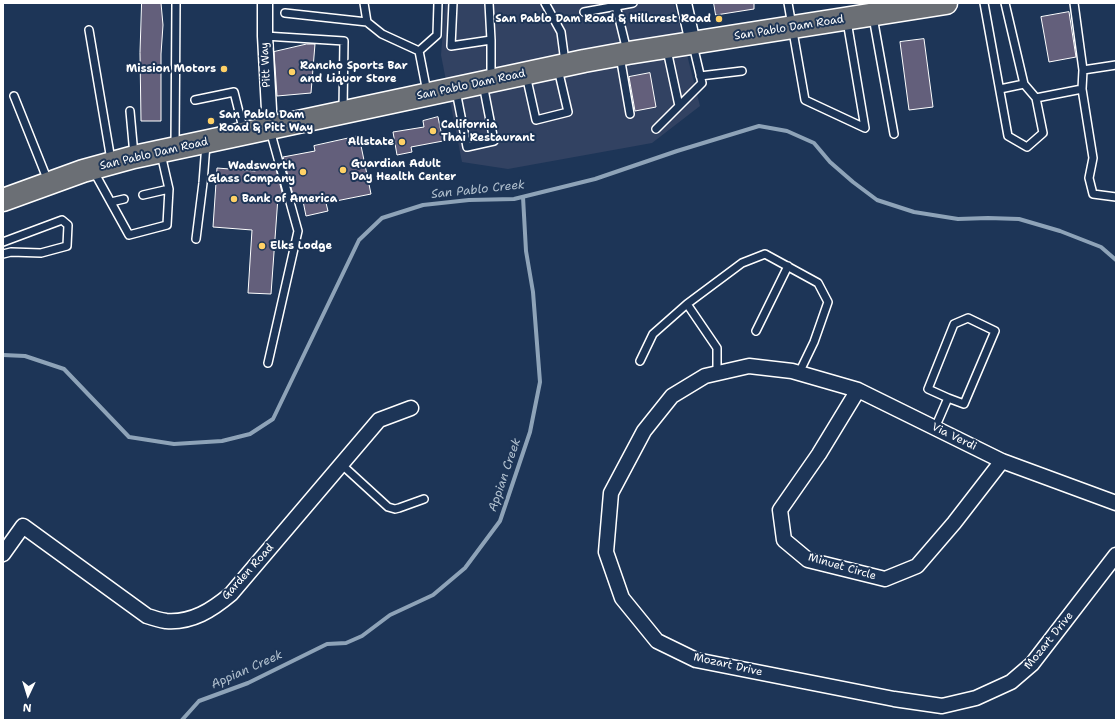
<!DOCTYPE html>
<html>
<head>
<meta charset="utf-8">
<style>
  body { margin:0 }
  #map { position:relative; width:1119px; height:723px; overflow:hidden; background:#1d3557; font-family:"Shantell Sans",sans-serif }
  canvas { display:block }
  .frame { position:absolute; inset:0; border:4px solid #fff; pointer-events:none }
  .north { position:absolute; left:8px; top:675px; width:40px; height:40px; -webkit-text-stroke:3px #1d3557; paint-order:stroke; rotate:184deg; font-size:11px; font-weight:700; line-height:16px; text-align:center; color:#fff }
  .north::after { content:''; display:block; margin:auto; width:14px; height:18px; background:#fff; clip-path:polygon(50% 0,100% 100%,50% 72%,0 100%) }
</style>
</head>
<body>
<div id="map">
<canvas width="1119" height="723"></canvas>
<div class="frame"></div>
<div class="north">N</div>
</div>
<script>
const context = document.querySelector('canvas').getContext('2d');
context.lineJoin = 'round';
function paint(path, color) { context.fillStyle = color; context.fill(path, 'evenodd'); }
function strokePath(path, color, width, dash) { context.strokeStyle = color; context.lineWidth = width; context.lineCap = dash ? 'butt' : 'round'; context.setLineDash(dash || []); context.stroke(path); }
function drawText(font, color, halo, rows, align = 'center') {
  context.font = font + ' "Shantell Sans",sans-serif'; context.lineWidth = 4; context.setLineDash([]); context.textBaseline = 'middle'; context.strokeStyle = halo; context.fillStyle = color; for (const [text, x, y, turn = 0] of rows) {
    context.save(); context.translate(x, y); context.rotate((+turn || 0) * Math.PI / 180); context.textAlign = isNaN(turn) ? turn : align; if (halo) context.strokeText(text, 0, 0); context.fillText(text, 0, 0); context.restore();
  }
}
const built = new Path2D(`
  M 445,3 L 674,3 L 700,106 L 652,143 L 508,169 L 462,162 L 441,55 Z`);
const stream = new Path2D(`
  M 3,355 L 25,356 L 64,369 L 129,437 L 174,444 L 222,441 L 250,434 L 273,419 L 359,240 L 382,218 L 423,205 L 469,200 L 514,199 L 595,179 L 677,151 L 759,126 L 787,131 L 814,143 L 830,162 L 853,182 L 877,200 L 914,212 L 958,219 L 988,218 L 1019,219 L 1060,231 L 1101,247 L 1116,260
  M 182,720 L 199,701 L 248,683 L 327,644 L 346,643 L 362,636 L 390,615 L 433,595 L 465,568 L 500,521 L 530,432 L 540,382 L 533,292 L 526,251 L 523,197`);
const building = new Path2D(`
  M 142,3 L 161,3 L 163,25 L 161,54 L 161,121 L 141,121 L 140,53 Z
  M 714,3 L 754,3 L 754,9 L 716,15 Z
  M 1069,12 L 1076,57 L 1049,62 L 1041,17 Z
  M 924,39 L 933,107 L 909,110 L 900,42 Z
  M 307,44 L 315,44 L 311,93 L 277,96 L 274,52 Z
  M 650,73 L 656,107 L 635,111 L 629,77 Z
  M 438,117 L 443,141 L 411,147 L 412,152 L 397,155 L 393,132 L 424,127 L 423,121 Z
  M 359,136 L 371,194 L 326,203 L 328,211 L 306,216 L 303,201 L 297,203 L 295,195 L 293,195 L 283,157 L 315,151 L 314,146 Z
  M 256,167 L 276,169 L 283,196 L 278,197 L 271,294 L 248,293 L 252,230 L 213,227 L 217,168 L 255,171 Z`);
const lane = new Path2D(`
  M 364,3 L 367,22
  M 453,3 L 451,46 L 491,40
  M 489,3 L 491,40 L 491,78
  M 545,3 L 561,32 L 565,62
  M 788,3 L 805,100 L 865,128 L 847,21
  M 984,3 L 1008,136 L 1027,147 L 1043,133 L 1036,98 L 1024,84 L 1005,3
  M 1074,3 L 1083,70 L 1116,65
  M 616,6 L 627,51
  M 584,12 L 633,3
  M 285,13 L 367,22 L 382,34 L 419,51 L 437,35 L 438,3
  M 873,17 L 894,134
  M 89,30 L 111,160
  M 265,36 L 344,41 L 343,110
  M 667,50 L 679,106 L 702,83 L 693,45
  M 419,51 L 427,92
  M 620,56 L 630,114
  M 1083,70 L 1082,89 L 1093,158 L 1089,178 L 1093,194 L 1116,197
  M 526,75 L 536,120 L 568,112 L 558,69
  M 700,76 L 742,71
  M 1000,89 L 1024,84
  M 456,91 L 467,147 L 494,141 L 483,84
  M 14,96 L 48,181
  M 1036,98 L 1082,89
  M 195,100 L 234,92 L 244,132
  M 130,111 L 134,155
  M 656,129 L 679,106
  M 175,146 L 176,3
  M 93,170 L 129,235 L 167,225 L 169,189 L 161,154
  M 143,195 L 169,189
  M 111,202 L 124,199
  M 196,239 L 203,183 L 206,144
  M 3,242 L 62,220 L 68,225 L 67,246 L 41,253 L 11,252 L 3,254
  M 687,304 L 742,263 L 765,254 L 818,283 L 828,302 L 814,342 L 799,373
  M 756,331 L 788,266
  M 640,361 L 653,334 L 687,304 L 717,348 L 717,373
  M 268,363 L 298,231 L 270,130
  M 935,428 L 948,398 L 964,404 L 995,331 L 968,318 L 954,324 L 928,389 L 948,398
  M 341,464 L 388,507 L 395,509 L 399,508 L 424,499`);
const street = new Path2D(`
  M 265,3 L 265,36 L 270,128
  M 684,3 L 693,43
  M 858,390 L 819,454 L 780,510 L 784,540 L 808,560 L 885,579 L 917,566 L 954,523 L 1002,461
  M 1116,503 L 1002,461 L 858,390 L 792,371 L 749,366 L 705,376 L 672,396 L 644,431 L 611,493 L 606,552 L 622,598 L 657,641 L 696,660 L 894,699 L 942,706 L 976,698 L 1011,682 L 1032,664 L 1116,555
  M 3,554 L 23,526 L 147,616 C 153,618 160,620 166,621 C 192,623 212,610 231,594 L 379,420 L 411,408`);
const primary = new Path2D(`
  M 3,200 L 83,171 L 134,157 L 584,61 L 628,53 L 946,3`);
const markers = [
  [719,19,4,"#ffd166"],
  [224,69,4,"#ffd166"],
  [292,72,4,"#ffd166"],
  [211,121,4,"#ffd166"],
  [433,131,4,"#ffd166"],
  [402,142,4,"#ffd166"],
  [343,170,4,"#ffd166"],
  [303,172,4,"#ffd166"],
  [234,199,4,"#ffd166"],
  [262,246,4,"#ffd166"]
];
const poiNames = [
  ["San Pablo Dam Road & Hillcrest Road",711,19,"right"],
  ["Rancho Sports Bar",300,66],
  ["and Liquor Store",300,79],
  ["Mission Motors",216,69,"right"],
  ["San Pablo Dam",219,115],
  ["Road & Pitt Way",219,128],
  ["California",441,125],
  ["Thai Restaurant",441,138],
  ["Allstate",394,142,"right"],
  ["Guardian Adult",351,164],
  ["Day Health Center",351,177],
  ["Wadsworth",295,166,"right"],
  ["Glass Company",295,179,"right"],
  ["Bank of America",242,199],
  ["Elks Lodge",270,246]
];
const streetNames = [
  ["San Pablo Dam Road",789,28,-9],
  ["Pitt Way",266,65,-93],
  ["San Pablo Dam Road",471,85,-12],
  ["San Pablo Dam Road",154,154,-13],
  ["Via Verdi",954,437,26],
  ["Minuet Circle",842,567,16],
  ["Garden Road",248,572,-48],
  ["Mozart Drive",1049,641,-51],
  ["Mozart Drive",728,665,13]
];
const waterNames = [
  ["San Pablo Creek",478,190,-6],
  ["Appian Creek",505,475,-71],
  ["Appian Creek",247,670,-24]
];
paint(built, '#324262');
strokePath(stream, '#8ea3b8', 4);
paint(building, '#635f7b');
strokePath(building, '#fff', 1);
strokePath(lane, '#fff', 10);
strokePath(street, '#fff', 17);
strokePath(primary, '#fff', 25);
strokePath(lane, '#1d3557', 7);
strokePath(street, '#1d3557', 14);
strokePath(primary, '#6b6f75', 22);
for (const [x, y, r, color] of markers) { const dot = new Path2D(); dot.arc(x, y, r, 0, 2 * Math.PI); context.fillStyle = color; context.fill(dot); strokePath(dot, '#1d3557', 1.5); }
drawText('bold 11px', '#fff', '#1d3557', poiNames, 'left');
drawText('11px', '#fff', '#1d3557', streetNames);
drawText('italic 12px', '#b3c2d0', '#1d3557', waterNames);
</script>
</body>
</html>
